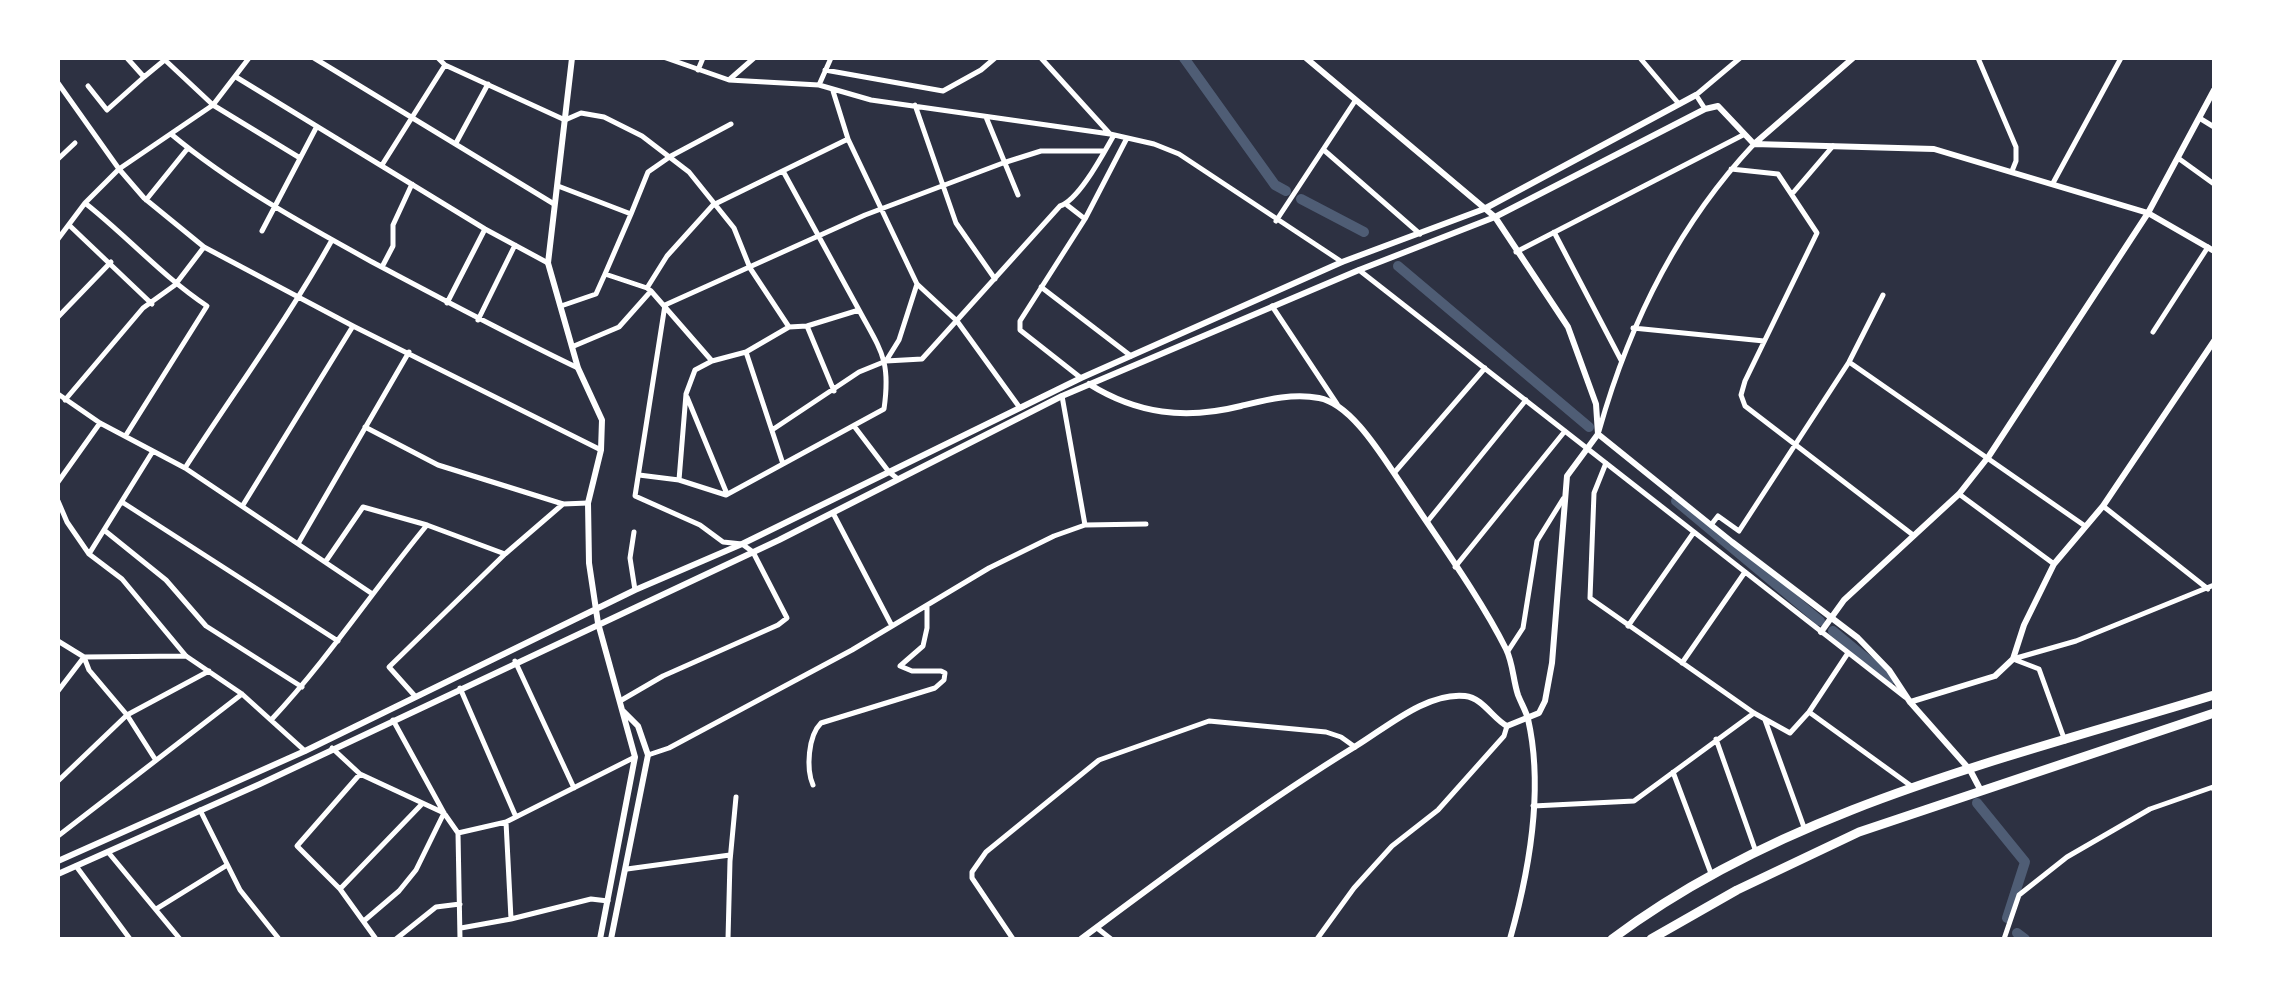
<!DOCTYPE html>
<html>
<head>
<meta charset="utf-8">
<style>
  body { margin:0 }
  #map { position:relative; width:2272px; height:997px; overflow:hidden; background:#2d3142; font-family:Arial,sans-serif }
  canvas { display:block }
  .frame { position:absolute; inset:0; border:60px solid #fff; pointer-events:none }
</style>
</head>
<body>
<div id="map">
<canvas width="2272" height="997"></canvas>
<div class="frame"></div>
</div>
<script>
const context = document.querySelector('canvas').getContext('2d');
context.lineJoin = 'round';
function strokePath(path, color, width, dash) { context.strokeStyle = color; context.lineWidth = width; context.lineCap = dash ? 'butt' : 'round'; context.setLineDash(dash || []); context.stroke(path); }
const canal = new Path2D(`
  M 1184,58 L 1275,185 L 1286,191
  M 1301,199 L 1364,232
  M 1398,266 L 1589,427
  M 1676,501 L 1820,621
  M 1833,631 L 1891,679
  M 1977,803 L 2025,862 L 2007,918
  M 2017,933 L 2025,939`);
const minor = new Path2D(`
  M 127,58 L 144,77 L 167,58
  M 314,58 L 554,204
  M 438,58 L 445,65 L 565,120 L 581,113 L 604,117 L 642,136 L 689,172 L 734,228 L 750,268 L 789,327
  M 666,58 L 729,80 L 819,85 L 871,100 L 1110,134
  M 1041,58 L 1110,134 L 1154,144 L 1179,154 L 1342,262
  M 1640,58 L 1679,104
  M 1978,58 L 2016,147 L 2016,161 L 2012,171
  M 165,60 L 213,105 L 300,158
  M 698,70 L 703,58
  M 825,70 L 943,91 L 981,70 L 995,58
  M 236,77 L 485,229 L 548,263
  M 730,79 L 754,58
  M 58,83 L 119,169 L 144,198 L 204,247 L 353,326 L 601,450
  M 819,85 L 831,58
  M 88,86 L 107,110 L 144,77
  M 915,105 L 956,223 L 995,279
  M 1705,109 L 1696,95 L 1740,58
  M 986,117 L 1018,195
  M 2201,119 L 2214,127
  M 171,134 C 232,185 305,225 374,263 C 442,299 509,335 578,368
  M 848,139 L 917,284 L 957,321 L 1020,408
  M 456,143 L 488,84
  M 1325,151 L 1420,234
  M 2178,158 L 2214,184
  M 58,159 L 75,143
  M 382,165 L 445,65
  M 1731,169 L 1778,174 L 1817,233 L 1745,381 L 1741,395 L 1745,406 L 1913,535
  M 783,171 L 859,310
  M 2053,183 L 2121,58
  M 558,186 L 631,214 L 605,274 L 647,288
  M 1792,194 L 1833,146
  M 146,200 L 188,148
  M 85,203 C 127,236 162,276 207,306 L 126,435
  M 1067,205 L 1085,219
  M 631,214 L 648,172 L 671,156 L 731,124
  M 1276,221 L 1355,101
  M 69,225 L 152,304
  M 262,231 L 316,128
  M 1554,232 L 1621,360
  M 58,239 L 85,203 L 119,169 L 213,105 L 249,58
  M 1516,252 L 1743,135
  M 382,267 L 393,246 L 393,225 L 412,184
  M 1359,270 L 1905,697
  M 1041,287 L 1131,356
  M 447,303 L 485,229
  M 665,305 L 865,215 L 1003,163 L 1041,151 L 1104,151
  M 561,306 L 596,294 L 605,274
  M 1272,306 L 1337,404
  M 58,317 L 111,262
  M 478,320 L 515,245
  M 807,326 L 834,391
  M 1633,328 L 1764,341
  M 2153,332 L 2208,247
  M 574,346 L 619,327 L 651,291 L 647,288 L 667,256 L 713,205 L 848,139 L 833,91
  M 746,352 L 783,464
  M 886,361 L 922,359 L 1060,206 C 1079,200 1103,154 1114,135
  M 1849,362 L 2085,526
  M 1081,378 L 1020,330 L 1020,321 L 1085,219 L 1127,138
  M 58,394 L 100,423 L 185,468 L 371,593
  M 1062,396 L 1085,525
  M 687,397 L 727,494
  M 65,400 L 143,308 L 175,285 L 204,247
  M 854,426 L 889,472 L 898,479
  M 365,427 L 438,465 L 563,504 L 588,503
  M 772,430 L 859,372 L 886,361 L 899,340 L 917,284
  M 1599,431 C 1629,324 1677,226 1754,144
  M 1606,463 L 1594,493 L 1590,598 L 1754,713 L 1790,733 L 1809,712 L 1848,653
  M 185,468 C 234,392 288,319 332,240
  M 1394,473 L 1485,368
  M 639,475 L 679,480 L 726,495 L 884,409 C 891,360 881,351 859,310 L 807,326 L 789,327 L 746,352 L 712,361 L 651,291
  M 679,480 L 686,394 L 695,370 L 712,361
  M 58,482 L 100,423
  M 1959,494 L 2054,564
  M 58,501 L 67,522 L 89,554 L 122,579 L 186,656 L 242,694 L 305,751
  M 122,502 L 338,641
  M 243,505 L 353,326
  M 2103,506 L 2208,589
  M 833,513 L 892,626
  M 1427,522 L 1526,400
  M 1711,525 L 1718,516 L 1739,531 L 1849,362 L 1883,295
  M 104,530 L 166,580 L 206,626 L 302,687
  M 634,532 L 630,558 L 635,590
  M 299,542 L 409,352
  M 89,554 L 153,451
  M 326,561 L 363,507 L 427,525
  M 1455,567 L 1565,431
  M 1628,626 L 1694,532
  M 58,641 L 84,657 L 186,656
  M 1508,651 L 1523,628 L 1537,541 L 1563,499
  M 84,657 L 89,670 L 127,715 L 155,759
  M 2013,659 L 2076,641 L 2214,585
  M 2013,659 L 2039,669 L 2065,741
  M 515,661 L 574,788
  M 1682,663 L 1745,572
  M 460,688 L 516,817
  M 58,691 L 84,657
  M 414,695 L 389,667 L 505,554 L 563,504
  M 620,701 L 663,676 L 778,625 L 787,618 L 753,552 L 742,544 L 723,542 L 700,525 L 635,496 L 665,305
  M 1809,712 L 1914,788
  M 272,719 C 329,658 374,589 427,525 L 505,554
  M 393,720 L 444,813 L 458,833 L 506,822 L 635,757
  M 1765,720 L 1805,830
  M 1716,739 L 1756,852
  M 332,748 L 360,774 L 444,813 L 416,870 L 399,891 L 365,920
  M 648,755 L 669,748 L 852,650 L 989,568 L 1054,536 L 1085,525 L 1146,524
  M 1673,772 L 1712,876
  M 360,774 L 297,846 L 340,889 L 376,939
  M 58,781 L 127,715 L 209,671
  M 813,785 C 806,769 808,736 821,723 L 935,688 L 944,680 L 945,673 L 941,671 L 912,671 L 900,666 L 923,646 L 927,628 L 927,605
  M 1533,806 L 1634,801 L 1754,713
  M 200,810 L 240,890 L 279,939
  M 506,822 L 511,919
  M 458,833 L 460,939
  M 58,836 L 242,694
  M 108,852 L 180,939
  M 76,866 L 130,939
  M 627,869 L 730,855
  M 340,889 L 421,805
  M 156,909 L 227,865
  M 461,928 L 511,919 L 591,899 L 608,901
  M 1097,928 L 1111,939
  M 396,939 L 436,907 L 460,904
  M 728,939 L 730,861 L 736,797
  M 1013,939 L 972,878 L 972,872 L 986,852 L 1099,760 L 1209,721 L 1326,732 L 1341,737 L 1355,747
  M 1317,939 L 1354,888 L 1392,846 L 1438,810 L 1504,736 L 1507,726
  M 2004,939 L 2019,895 L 2067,857 L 2150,809 L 2213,787 L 2214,790`);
const tertiary = new Path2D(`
  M 572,58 L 548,263 L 578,368 L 602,420 L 601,450 L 588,503 L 589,563 L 598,623 L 635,757 L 600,939
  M 1306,58 L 1495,217 L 1568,327 L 1596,404 L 1598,434 L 1732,542 L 1858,638 L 1889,670 L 1910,702 L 1970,770 L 1980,789
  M 1754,144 L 1934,149 L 2148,213 L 2214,251
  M 1754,144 L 1853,58
  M 1089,384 C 1137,414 1185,420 1241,406 C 1266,400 1292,393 1319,398 C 1353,404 1385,461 1404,488 C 1437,538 1480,597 1506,649 C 1513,663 1513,680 1518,695 C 1521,703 1526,711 1528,719 C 1544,789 1529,872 1510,939
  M 1821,632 L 1844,600 L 1959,494 L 1989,456 L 2148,213 L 2214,90
  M 1910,702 L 1995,676 L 2013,659 L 2024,625 L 2054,564 L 2103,506 L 2214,341
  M 58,861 L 305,751 L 635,590 L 742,544 L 1081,378 L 1342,262 L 1484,209 L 1696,95
  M 58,874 L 260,784 L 779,540 L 1062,396 L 1359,270 L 1495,217 L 1705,109 L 1718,106 L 1754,144
  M 611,939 L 648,755 L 638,726 L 624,712
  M 1081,939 C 1171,872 1260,805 1356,746 C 1387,727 1427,692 1465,696 C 1483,698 1493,719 1507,726 L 1539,713 L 1545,701 L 1552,663 L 1567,476 L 1598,434`);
const trunk = new Path2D(`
  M 1612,939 C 1786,808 2009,758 2214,695
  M 1651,939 L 1737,890 L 1859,832 L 2214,713`);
strokePath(canal, '#4f5d75', 10);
strokePath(minor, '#fff', 5);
strokePath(tertiary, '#fff', 6);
strokePath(trunk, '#fff', 9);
</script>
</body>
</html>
